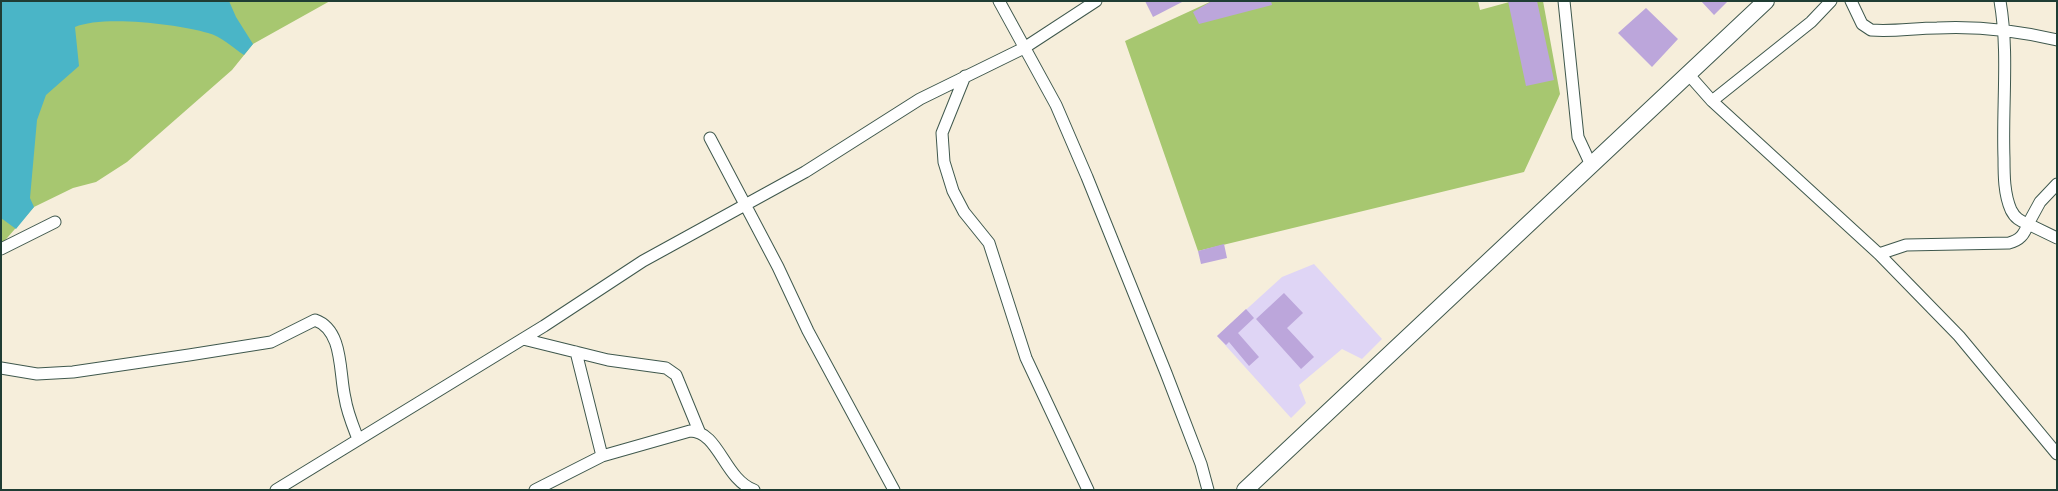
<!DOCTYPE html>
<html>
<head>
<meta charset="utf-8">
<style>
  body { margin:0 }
  #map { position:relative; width:2058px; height:491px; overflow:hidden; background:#f6eedb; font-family:Kalam,sans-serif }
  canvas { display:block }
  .frame { position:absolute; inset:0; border:2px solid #1f3d34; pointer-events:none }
</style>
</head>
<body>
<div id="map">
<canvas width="2058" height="491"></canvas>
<div class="frame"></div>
</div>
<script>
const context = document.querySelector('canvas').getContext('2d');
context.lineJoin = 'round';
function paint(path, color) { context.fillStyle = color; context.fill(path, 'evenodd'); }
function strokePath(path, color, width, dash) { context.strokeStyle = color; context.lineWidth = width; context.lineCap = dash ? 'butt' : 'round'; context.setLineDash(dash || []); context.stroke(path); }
const built = new Path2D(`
  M 1314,264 L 1382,339 L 1362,359 L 1342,349 L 1299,385 L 1306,403 L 1291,418 L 1217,336 L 1282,277 Z`);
const green = new Path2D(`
  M 1,1 L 330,1 L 253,44 L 232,70 L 127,162 L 96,182 L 73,188 L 34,207 L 1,245 Z
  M 1212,1 L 1478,1 L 1480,10 L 1513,1 L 1543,1 L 1560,94 L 1524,172 L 1198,251 L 1125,41 Z`);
const water = new Path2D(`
  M 1,1 L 229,1 L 236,17 L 253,44 L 244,55 C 233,48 221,36 208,33 C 178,24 102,15 75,27 L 79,66 L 46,95 L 37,120 L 30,198 L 34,207 L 16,229 L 1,218 Z`);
const building = new Path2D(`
  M 1145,1 L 1184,1 L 1153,17 Z
  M 1212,1 L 1271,1 L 1272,5 L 1199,24 L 1193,12 Z
  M 1508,1 L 1537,1 L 1554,80 L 1526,86 Z
  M 1701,1 L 1728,1 L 1714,15 Z
  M 1646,8 L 1678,39 L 1652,67 L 1618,33 Z
  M 1224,244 L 1227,258 L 1201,264 L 1198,251 Z
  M 1284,293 L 1303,313 L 1287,328 L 1314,357 L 1301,369 L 1256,319 Z
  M 1246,309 L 1254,318 L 1238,333 L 1259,357 L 1249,366 L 1229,342 L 1226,345 L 1217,336 Z`);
const street = new Path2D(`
  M 999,1 L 1056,105 L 1087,177 L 1166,373 L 1201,464 L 1208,490
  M 1564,1 L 1578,137 L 1591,165
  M 1851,1 L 1862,24 L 1871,30 C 1893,32 1915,28 1937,28 C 1976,26 2019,31 2057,40
  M 1689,75 L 1712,101 L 1879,254 L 1959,336 L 2057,454
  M 965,76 L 942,133 L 944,162 L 953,191 L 964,212 L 989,243 L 1026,358 L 1088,490
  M 1712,101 L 1811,22 L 1831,1
  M 710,138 L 778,267 L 808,331 L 894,490
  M 2057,184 L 2040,202 L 2028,224 L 2057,238
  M 1,249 L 55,222
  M 1879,254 L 1906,245 L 2009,243 C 2020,240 2024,235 2028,224 C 2020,221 2015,218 2011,210 C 2004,194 2004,175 2004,158 C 2002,105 2009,53 2000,1
  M 523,339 L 608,360 L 666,368 L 676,375 L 699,431
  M 576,352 L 602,456
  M 1,368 L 37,374 L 73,372 L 189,355 L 271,342 L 315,320 C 344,330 339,374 345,398 C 347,412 353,426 358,439
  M 276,490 L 544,326 L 643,261 L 805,172 L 920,99 L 1024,48 L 1096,1
  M 535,490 L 602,456 L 690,431 C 719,431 724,479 754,490`);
const secondary = new Path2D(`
  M 1245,490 L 1766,1`);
paint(built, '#dfd5f5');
paint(green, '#a7c770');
paint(water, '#4ab5c7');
paint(building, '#bca6db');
strokePath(street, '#3f584d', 13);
strokePath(secondary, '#3f584d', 18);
strokePath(street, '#fff', 11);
strokePath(secondary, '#fff', 16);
</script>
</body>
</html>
